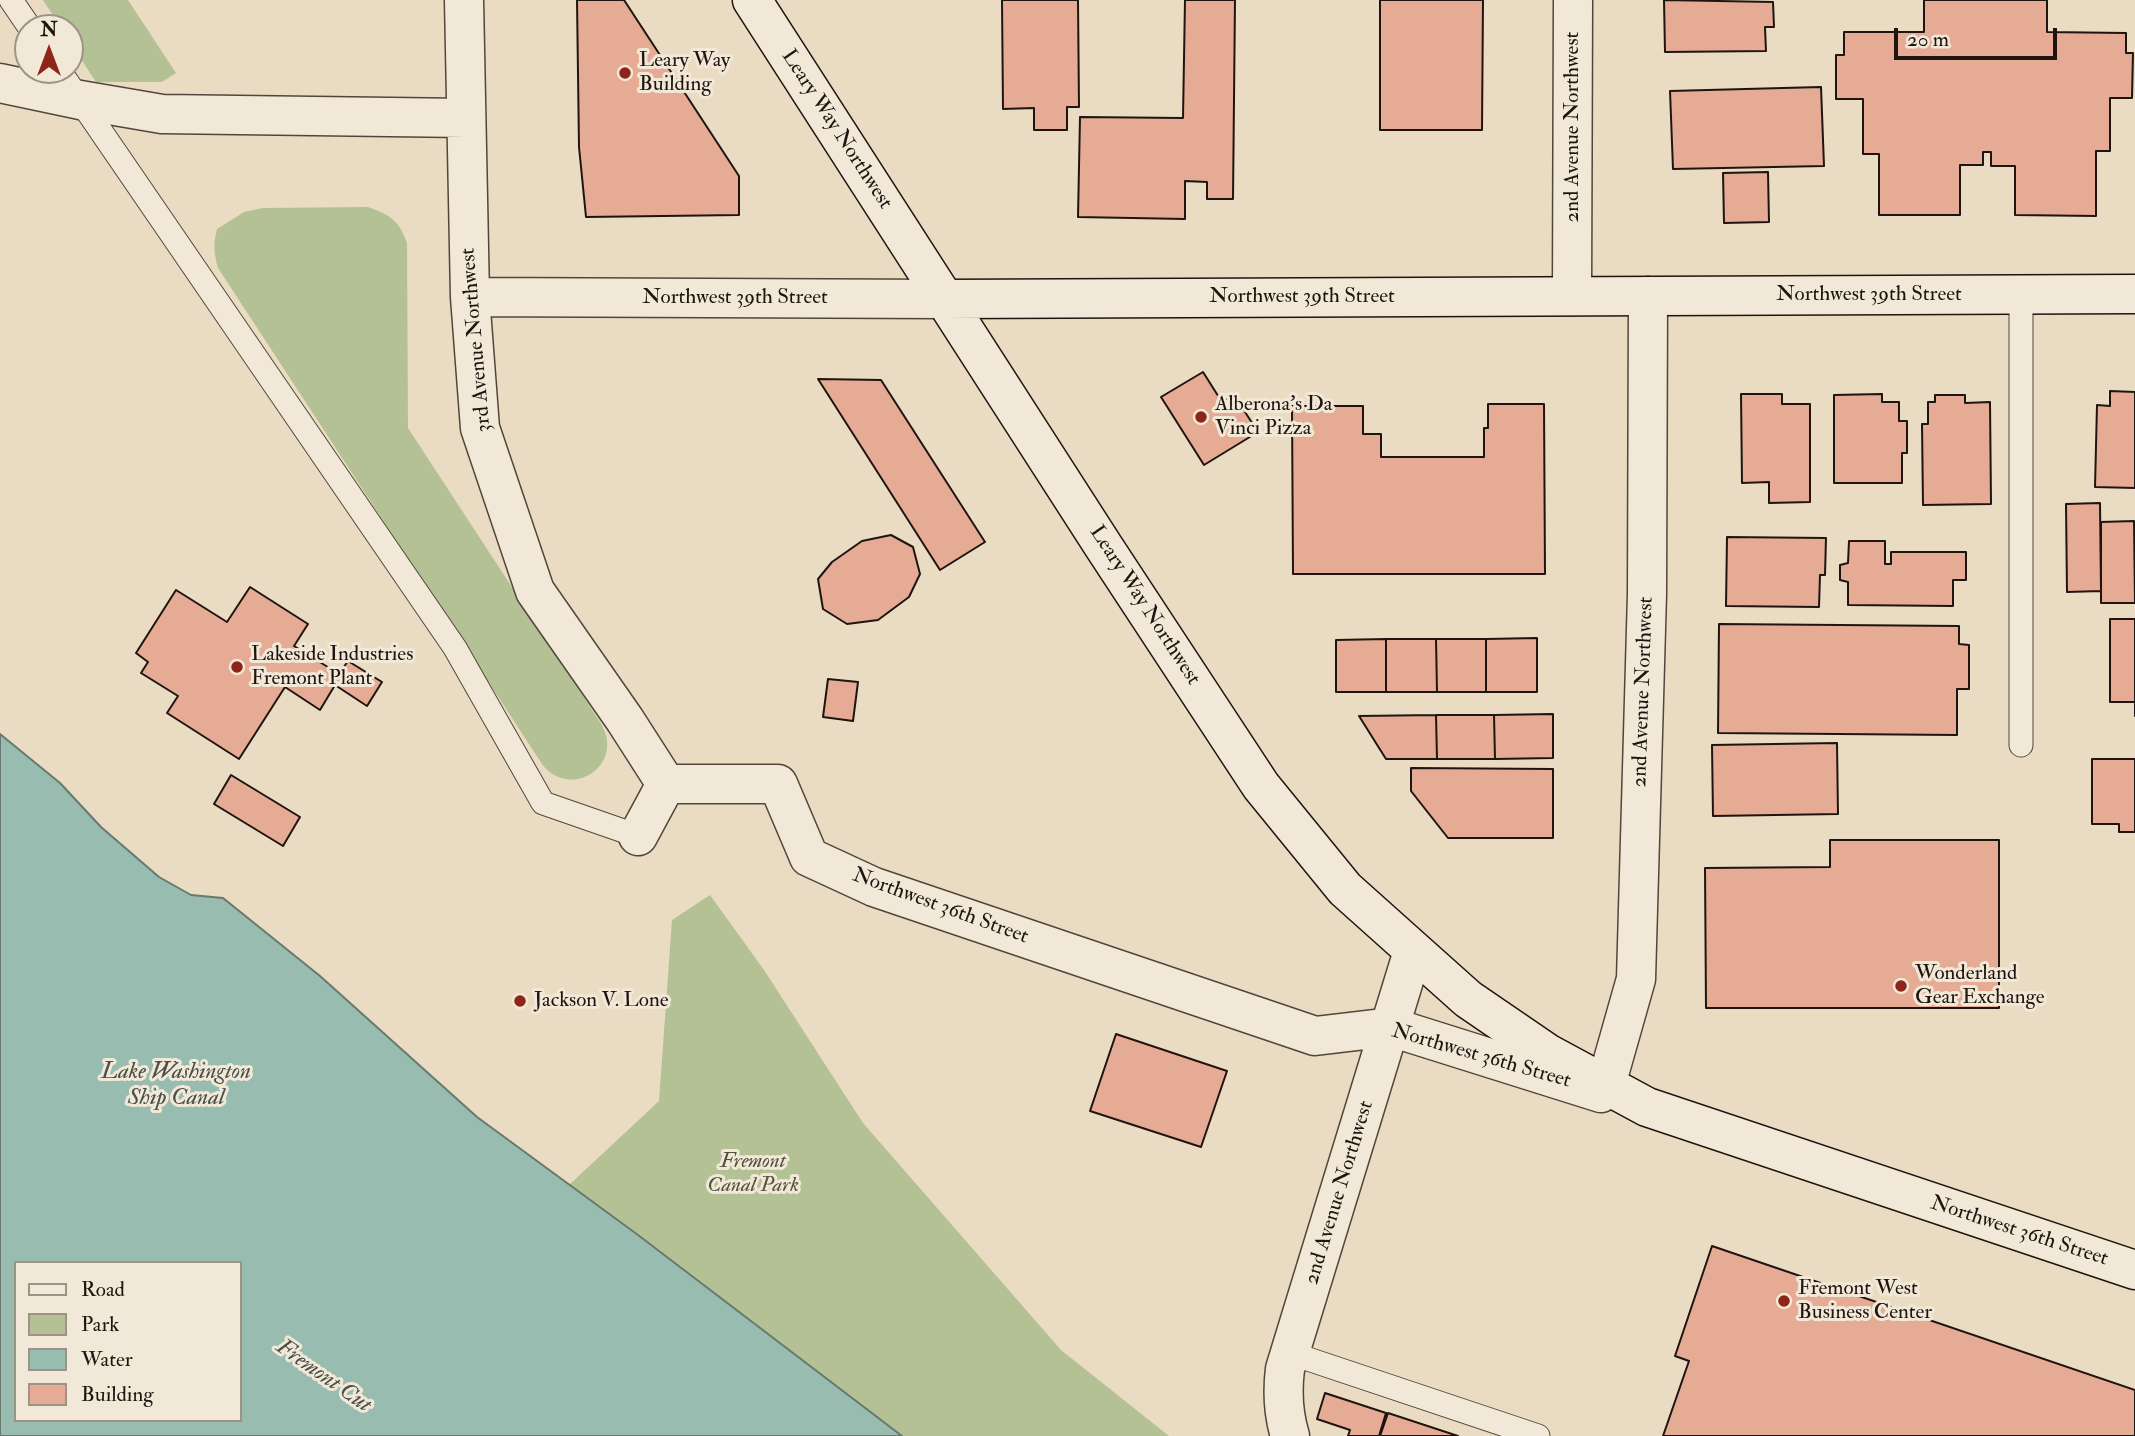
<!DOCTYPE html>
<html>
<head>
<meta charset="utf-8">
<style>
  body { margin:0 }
  #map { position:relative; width:2135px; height:1436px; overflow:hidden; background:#e9dcc2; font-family:"IM FELL Double Pica",serif }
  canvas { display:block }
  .legend { position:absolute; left:14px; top:1261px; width:228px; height:161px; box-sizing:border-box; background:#f1e8d7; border:2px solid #9d9387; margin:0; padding:9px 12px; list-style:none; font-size:21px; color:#201410 }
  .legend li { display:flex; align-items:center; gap:14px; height:35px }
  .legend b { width:35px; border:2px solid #9d9387 }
  .north { position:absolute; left:14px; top:14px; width:70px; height:70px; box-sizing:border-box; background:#f1e8d7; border:2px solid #9d9387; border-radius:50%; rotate:0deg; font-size:19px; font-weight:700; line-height:28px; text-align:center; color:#201410 }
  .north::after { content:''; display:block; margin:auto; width:24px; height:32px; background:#8f2418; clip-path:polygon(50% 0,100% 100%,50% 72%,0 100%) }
  .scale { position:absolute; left:1894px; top:28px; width:163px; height:32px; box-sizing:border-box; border:4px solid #201410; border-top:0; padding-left:9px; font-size:21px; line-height:24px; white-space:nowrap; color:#201410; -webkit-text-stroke:5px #f1e8d7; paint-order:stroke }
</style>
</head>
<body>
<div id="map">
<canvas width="2135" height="1436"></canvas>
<ul class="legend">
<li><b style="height:9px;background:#f1e8d7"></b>Road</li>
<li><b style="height:19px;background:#b4c195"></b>Park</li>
<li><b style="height:19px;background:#98bcaf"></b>Water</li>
<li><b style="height:19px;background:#e5ab94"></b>Building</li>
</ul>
<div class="north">N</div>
<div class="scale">20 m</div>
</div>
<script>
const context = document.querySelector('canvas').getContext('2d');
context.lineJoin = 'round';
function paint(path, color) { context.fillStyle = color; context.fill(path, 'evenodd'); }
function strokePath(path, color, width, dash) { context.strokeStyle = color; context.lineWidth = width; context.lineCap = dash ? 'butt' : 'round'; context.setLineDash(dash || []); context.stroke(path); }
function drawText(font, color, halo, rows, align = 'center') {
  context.font = font + ' "IM FELL Double Pica",serif'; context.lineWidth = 6; context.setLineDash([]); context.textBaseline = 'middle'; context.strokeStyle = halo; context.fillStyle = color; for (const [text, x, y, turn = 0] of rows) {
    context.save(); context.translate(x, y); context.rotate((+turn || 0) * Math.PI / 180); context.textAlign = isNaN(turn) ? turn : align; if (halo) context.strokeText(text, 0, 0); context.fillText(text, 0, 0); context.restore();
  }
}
const green = new Path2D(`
  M 43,0 L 128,0 L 176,73 L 162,82 L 96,82 L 70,42 L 70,28 L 61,28 Z
  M 368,207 C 390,215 399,220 407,243 L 408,428 L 602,725 C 604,730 607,736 607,741 C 610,769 579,789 554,775 C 550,773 545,768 542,764 L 218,268 C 214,254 213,244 217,229 L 244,212 L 263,208 Z
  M 710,895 L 764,970 L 863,1123 L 1061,1350 L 1169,1436 L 902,1436 L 569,1185 L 659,1101 L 672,920 Z`);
const water = new Path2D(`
  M 0,734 L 60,783 L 101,827 L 159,877 L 191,895 L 223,898 L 320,976 L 477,1117 L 638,1235 L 902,1436 L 0,1436 ZM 16,1263 L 240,1263 L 240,1420 L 16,1420 Z`);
const building = new Path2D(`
  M 577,0 L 624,0 L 739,176 L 739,215 L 586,217 L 579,147 Z
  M 1002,0 L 1078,0 L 1079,107 L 1067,107 L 1067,130 L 1034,130 L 1034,108 L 1003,109 Z
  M 1185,0 L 1235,0 L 1233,199 L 1207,199 L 1207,182 L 1185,181 L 1185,219 L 1078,217 L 1080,117 L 1183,118 Z
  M 1380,0 L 1483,0 L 1482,130 L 1380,130 Z
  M 1664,0 L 1773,2 L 1774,27 L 1765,27 L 1766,51 L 1665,52 Z
  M 1924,0 L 2047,0 L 2047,32 L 2126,33 L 2126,53 L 2133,53 L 2132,98 L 2110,98 L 2110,151 L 2096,151 L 2096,216 L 2015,215 L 2015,166 L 1991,166 L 1991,152 L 1983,152 L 1983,165 L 1960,165 L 1960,215 L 1879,215 L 1879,154 L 1863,154 L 1863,99 L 1836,99 L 1836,55 L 1844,55 L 1844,32 L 1924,32 Z
  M 1821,87 L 1824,166 L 1673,169 L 1670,91 Z
  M 1768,172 L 1769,222 L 1724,223 L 1723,173 Z
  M 1203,372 L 1222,402 L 1234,395 L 1258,432 L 1204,465 L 1161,397 Z
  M 818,379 L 881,380 L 985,542 L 940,570 Z
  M 2110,391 L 2135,392 L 2135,488 L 2095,487 L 2097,405 L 2110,406 Z
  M 1741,394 L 1782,394 L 1782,404 L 1810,404 L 1810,502 L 1769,503 L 1769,482 L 1742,483 Z
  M 1882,394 L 1882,402 L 1899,402 L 1899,421 L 1907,421 L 1907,453 L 1902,453 L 1902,483 L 1834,483 L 1834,395 Z
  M 1935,395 L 1965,395 L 1965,403 L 1990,402 L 1991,504 L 1923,505 L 1922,424 L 1928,424 L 1928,402 L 1935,402 Z
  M 1488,404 L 1544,404 L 1545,574 L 1293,574 L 1292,406 L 1363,406 L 1363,434 L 1381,434 L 1381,457 L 1484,457 L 1484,428 L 1488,428 Z
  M 2100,503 L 2101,591 L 2067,592 L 2066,504 Z
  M 2134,521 L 2135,603 L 2101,603 L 2101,522 Z
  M 891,535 L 913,547 L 920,574 L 909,597 L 878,620 L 847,624 L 823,609 L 818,579 L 832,562 L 862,541 Z
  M 1727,537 L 1826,538 L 1825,575 L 1820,575 L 1819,607 L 1726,606 Z
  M 1849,541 L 1885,541 L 1885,564 L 1891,564 L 1891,552 L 1966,552 L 1966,580 L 1953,580 L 1953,606 L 1848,605 L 1848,582 L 1840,580 L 1840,565 L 1848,563 Z
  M 250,587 L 308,624 L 294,646 L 339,674 L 348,661 L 382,682 L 367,706 L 335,685 L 320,710 L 285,687 L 239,759 L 167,713 L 178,696 L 141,673 L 148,662 L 136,653 L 176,590 L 227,622 Z
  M 2110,619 L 2135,619 L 2135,716 L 2135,702 L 2110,702 Z
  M 1719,624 L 1959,626 L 1959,644 L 1969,645 L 1969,689 L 1957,689 L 1957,735 L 1718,733 Z
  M 1537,638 L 1537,692 L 1486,692 L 1486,639 Z
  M 1386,639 L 1386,692 L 1336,692 L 1336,640 Z
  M 1386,639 L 1436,639 L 1437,692 L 1386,692 Z
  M 1436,639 L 1486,639 L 1486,692 L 1437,692 Z
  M 828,679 L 858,682 L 853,721 L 823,717 Z
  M 1553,714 L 1553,758 L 1495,759 L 1494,715 Z
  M 1436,715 L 1437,759 L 1386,759 L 1359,716 Z
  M 1436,715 L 1494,715 L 1495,759 L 1437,759 Z
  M 1837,743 L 1838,814 L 1713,816 L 1712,745 Z
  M 2092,759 L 2135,759 L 2135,832 L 2119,832 L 2119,824 L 2092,824 Z
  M 1411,768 L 1553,769 L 1553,838 L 1448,838 L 1411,791 Z
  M 231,775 L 300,817 L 283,846 L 214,804 Z
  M 1830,840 L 1999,840 L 1999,1008 L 1706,1008 L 1705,868 L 1830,867 Z
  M 1116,1034 L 1227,1071 L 1201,1147 L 1090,1111 Z
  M 1712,1246 L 2135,1390 L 2135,1436 L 1663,1436 L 1689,1361 L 1675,1356 Z
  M 1325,1393 L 1386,1413 L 1379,1436 L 1348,1436 L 1350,1430 L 1317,1419 Z
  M 1388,1413 L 1458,1436 L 1380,1436 Z`);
const service = new Path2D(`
  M 11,0 L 30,28
  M 59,70 L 455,648 L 543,803 L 638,836
  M 2021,294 L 2021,745
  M 1290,1353 L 1538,1436`);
const minor = new Path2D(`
  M 464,0 L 470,297 L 480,428 L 535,591 L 625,720 L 666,784 L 638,836
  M 0,83 L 80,100 L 162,114 L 466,118
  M 1572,296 L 1573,0
  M 470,297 L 945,299
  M 666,784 L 778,784 L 809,857 L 874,887 L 1315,1036 L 1391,1027 L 1601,1093
  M 1606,1085 L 1636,979 L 1647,594 L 1648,296
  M 1290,1436 C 1283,1413 1282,1393 1285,1369 L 1413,951`);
const secondary = new Path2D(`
  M 752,0 L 1104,547 L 1261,786 L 1345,889 L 1468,999 L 1547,1053 L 1647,1107 L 2135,1270
  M 945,299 L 2135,294`);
const markers = [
  [625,73,7,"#8f2418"],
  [1201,417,7,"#8f2418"],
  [237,667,7,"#8f2418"],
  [1901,986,7,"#8f2418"],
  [520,1001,7,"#8f2418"],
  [1784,1301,7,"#8f2418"]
];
const poiNames = [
  ["Leary Way",639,61],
  ["Building",639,85],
  ["Alberona's Da",1215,405],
  ["Vinci Pizza",1215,429],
  ["Lakeside Industries",251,655],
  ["Fremont Plant",251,679],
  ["Wonderland",1915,974],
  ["Gear Exchange",1915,998],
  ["Jackson V. Lone",534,1001],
  ["Fremont West",1798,1289],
  ["Business Center",1798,1313]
];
const streetNames = [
  ["2nd Avenue Northwest",1573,127,-90],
  ["Leary Way Northwest",836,130,57],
  ["Northwest 39th Street",1869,295],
  ["Northwest 39th Street",1302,297],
  ["Northwest 39th Street",735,298],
  ["3rd Avenue Northwest",477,340,-95],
  ["Leary Way Northwest",1144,606,57],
  ["2nd Avenue Northwest",1644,692,-88],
  ["Northwest 36th Street",940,907,20],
  ["Northwest 36th Street",1481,1057,16],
  ["2nd Avenue Northwest",1340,1193,-73],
  ["Northwest 36th Street",2019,1232,18]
];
const parkNames = [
  ["Fremont",753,1162],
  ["Canal Park",753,1186]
];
const waterNames = [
  ["Lake Washington",176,1073],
  ["Ship Canal",176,1099],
  ["Fremont Cut",323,1377,35]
];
paint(green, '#b4c195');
paint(water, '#98bcaf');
strokePath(water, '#68796f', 2);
paint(building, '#e5ab94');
strokePath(building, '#201410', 2);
strokePath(service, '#52463c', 25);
strokePath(minor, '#52463c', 41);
strokePath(secondary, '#201410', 41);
strokePath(service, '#f1e8d7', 23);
strokePath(minor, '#f1e8d7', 38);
strokePath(secondary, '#f1e8d7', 38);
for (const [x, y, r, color] of markers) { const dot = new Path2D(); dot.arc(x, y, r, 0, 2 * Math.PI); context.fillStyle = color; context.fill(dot); strokePath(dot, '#f1e8d7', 2.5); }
drawText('21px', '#201410', '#f1e8d7', poiNames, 'left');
drawText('21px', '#201410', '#f1e8d7', streetNames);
drawText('italic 21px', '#54513f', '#f1e8d7', parkNames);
drawText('italic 23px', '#4a4f48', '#f1e8d7', waterNames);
</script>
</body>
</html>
